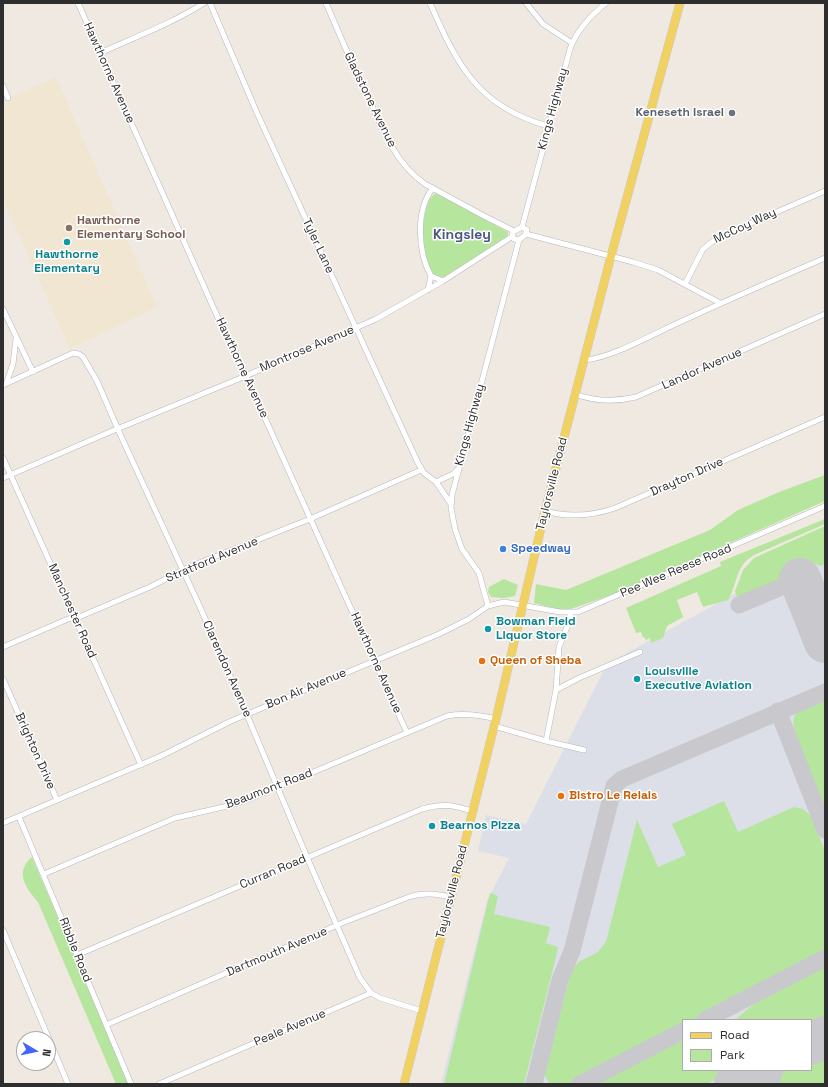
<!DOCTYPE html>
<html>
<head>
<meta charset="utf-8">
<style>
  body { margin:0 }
  #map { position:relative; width:828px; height:1087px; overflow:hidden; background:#efe9e1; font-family:"Space Grotesk",sans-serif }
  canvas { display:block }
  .frame { position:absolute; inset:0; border:4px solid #2e2e2e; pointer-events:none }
  .legend { position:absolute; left:682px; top:1019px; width:130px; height:52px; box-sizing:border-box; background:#fff; border:1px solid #ababab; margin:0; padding:5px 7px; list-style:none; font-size:12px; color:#2e2e2e }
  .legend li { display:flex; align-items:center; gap:8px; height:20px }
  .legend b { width:20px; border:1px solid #ababab }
  .north { position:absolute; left:16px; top:1031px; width:40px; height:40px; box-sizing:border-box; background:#fff; border:1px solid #ababab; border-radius:50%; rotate:99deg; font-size:11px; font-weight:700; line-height:16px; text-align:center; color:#2e2e2e }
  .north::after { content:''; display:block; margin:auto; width:14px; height:18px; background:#4264fb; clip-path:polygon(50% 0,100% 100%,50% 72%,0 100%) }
</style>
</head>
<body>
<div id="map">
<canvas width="828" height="1087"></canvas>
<div class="frame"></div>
<ul class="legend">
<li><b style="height:5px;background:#f2d163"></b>Road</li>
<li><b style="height:11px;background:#b6e59e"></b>Park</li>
</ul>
<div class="north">N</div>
</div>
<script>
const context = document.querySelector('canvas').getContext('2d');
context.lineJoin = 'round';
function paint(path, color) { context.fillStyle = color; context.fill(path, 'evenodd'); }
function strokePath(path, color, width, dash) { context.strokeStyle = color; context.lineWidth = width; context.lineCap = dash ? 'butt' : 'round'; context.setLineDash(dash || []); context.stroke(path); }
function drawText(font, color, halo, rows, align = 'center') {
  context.font = font + ' "Space Grotesk",sans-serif'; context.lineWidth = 3; context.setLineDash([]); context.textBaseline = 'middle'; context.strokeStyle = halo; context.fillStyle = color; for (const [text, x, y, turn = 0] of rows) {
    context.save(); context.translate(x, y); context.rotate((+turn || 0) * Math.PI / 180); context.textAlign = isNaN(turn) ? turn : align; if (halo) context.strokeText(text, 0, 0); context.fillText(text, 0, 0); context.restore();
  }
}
const education = new Path2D(`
  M 56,77 L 157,307 L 70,349 L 3,200 L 3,101 Z`);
const airport = new Path2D(`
  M 825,544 L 825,1084 L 441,1084 L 487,901 L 509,858 L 478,851 L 486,815 L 526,824 L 607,664 ZM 683,1020 L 811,1020 L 811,1070 L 683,1070 Z`);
const green = new Path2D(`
  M 436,193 L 508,232 L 508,235 L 506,237 L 444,277 C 440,277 436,276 432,273 C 420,260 419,202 436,193 Z
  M 825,475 L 825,501 L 614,594 L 565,611 L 534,603 L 536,584 L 566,590 L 710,530 L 738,510 L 779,492 Z
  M 825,519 L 825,524 L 754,555 C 735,566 738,583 728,600 L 703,607 L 697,592 L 677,600 L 683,617 L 667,626 L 663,638 L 651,643 L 650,638 L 646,640 L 644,637 L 643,637 L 641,632 L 636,633 L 626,608 L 721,566 L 720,562 Z
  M 825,526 L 825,564 L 821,566 C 804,559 788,565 780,581 L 741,597 L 737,597 L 735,591 L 743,570 L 754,558 Z
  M 504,579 L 518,585 L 515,596 L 504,598 L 491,597 L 488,592 L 489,587 Z
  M 825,700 L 825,812 C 819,796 789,731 794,718 C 798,706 814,701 825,700 Z
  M 724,801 L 738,832 L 794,807 L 803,809 L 811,816 L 825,851 L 825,952 L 695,1020 L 683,1020 L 683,1026 L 572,1084 L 550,1084 L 544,1075 L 572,969 L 580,961 L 598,952 L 606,942 L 637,820 L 658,867 L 686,855 L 672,824 Z
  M 32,857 L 126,1077 L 129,1084 L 116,1084 L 38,902 C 26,888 14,872 32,857 Z
  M 490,893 L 498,896 L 494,914 L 550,927 L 546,943 L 558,947 L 555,961 L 524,1084 L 444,1084 Z
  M 825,965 L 825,1023 L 811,1030 L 811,1020 L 736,1020 C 759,996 796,979 825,965 Z
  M 683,1041 L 683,1070 L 729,1070 L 722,1076 L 707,1084 L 594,1084 L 643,1059 Z
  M 825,1047 L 825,1084 L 754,1084 L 781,1070 L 811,1070 L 811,1055 Z`);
const taxiway = new Path2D(`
  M 739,605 L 800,579
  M 778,711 L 825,830
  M 705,1020 L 825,958
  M 745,1070 L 749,1077
  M 534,1084 L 560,980 L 572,951 L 614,786 L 622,779 L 825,692
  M 580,1084 L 683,1031`);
const runway = new Path2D(`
  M 800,579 L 825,642
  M 811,1044 L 825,1037
  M 735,1084 L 762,1070`);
const minor = new Path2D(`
  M 78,3 L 218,318 L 246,376 L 407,733
  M 210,3 L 257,113 L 418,463 L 424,473 L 436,482 L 451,504
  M 326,3 C 338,32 351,61 365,90 C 380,123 393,162 425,184 L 484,216 L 514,231
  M 430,3 C 457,65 478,107 548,126
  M 526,3 L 543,24 L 572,43
  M 100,53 C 135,37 171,24 204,3
  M 3,86 L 8,98
  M 433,188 C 415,210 418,253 431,276 L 443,281
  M 522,227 L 570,49 C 576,32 591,15 606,3
  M 522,227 L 527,230 L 525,235 L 519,240 L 514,239 L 512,236 L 513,232 Z
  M 526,234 L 633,262 L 658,270 L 720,303
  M 685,284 L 703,249 L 717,238 L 825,191
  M 428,290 L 431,276
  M 3,309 L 33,372
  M 584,360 C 612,358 653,334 680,322 C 728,300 776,279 825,258
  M 6,384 L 13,364 L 16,339
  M 3,385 L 73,353 L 79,354 L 83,357 L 97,381 L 120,434 L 200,607 L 247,715 L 309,862 L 360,978 L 371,993 L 380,998 L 422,1011
  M 575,394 C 596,402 615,402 636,397 L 825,314
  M 3,458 L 141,765
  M 3,478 L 112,431 L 241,378 L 376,319 L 443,281 L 513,236
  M 436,482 L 453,474 L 458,469
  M 545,511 C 570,518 592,516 615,508 L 825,417
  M 488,606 L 479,573 L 462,549 L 455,529 L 451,508 L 452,495 L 519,240
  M 571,612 L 569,622 L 559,647 L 556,690 L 546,741 L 584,750
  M 3,647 L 68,619 L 79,617 L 150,587 L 189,567 L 310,519 L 421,470
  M 3,679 L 57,800
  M 556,690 L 579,678 L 640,652
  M 494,726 L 546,741
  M 19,817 L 131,1084
  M 3,823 L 161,756 L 231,721 L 439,634 L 469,619 L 488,606 L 504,602 L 560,612 L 578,612 L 825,506
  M 44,874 L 175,818 L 232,805 L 249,799 L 447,716 C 463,713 480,715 496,719
  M 3,930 L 68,1084
  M 77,955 L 422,809 C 442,803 453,805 472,811
  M 106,1025 L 342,923 L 409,897 C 423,892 437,894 451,897
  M 159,1084 L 371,993`);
const primary = new Path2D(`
  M 404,1084 L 496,719 L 545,511 L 611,256 L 680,3`);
const markers = [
  [732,113,4,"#6b7280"],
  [69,228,4,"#8d6e63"],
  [67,242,4,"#0f9aa8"],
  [503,549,4,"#3f7fe0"],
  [488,629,4,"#0f9aa8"],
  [482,661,4,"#e8710a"],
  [637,679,4,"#0f9aa8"],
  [561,796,4,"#e8710a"],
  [432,826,4,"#0f9aa8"]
];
const streetNames = [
  ["Hawthorne Avenue",109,73,66],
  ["Gladstone Avenue",370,100,64],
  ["Kings Highway",553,109,-75],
  ["McCoy Way",745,226,-25],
  ["Tyler Lane",318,246,65],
  ["Montrose Avenue",307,349,-23],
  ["Hawthorne Avenue",242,368,65],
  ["Landor Avenue",702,369,-24],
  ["Kings Highway",470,425,-75],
  ["Drayton Drive",687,477,-24],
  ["Taylorsville Road",552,484,-76],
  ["Stratford Avenue",212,560,-23],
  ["Pee Wee Reese Road",676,571,-23],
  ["Manchester Road",72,611,66],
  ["Hawthorne Avenue",376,663,66],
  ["Clarendon Avenue",227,669,66],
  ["Bon Air Avenue",306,689,-23],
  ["Brighton Drive",35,751,66],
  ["Beaumont Road",269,789,-21],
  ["Curran Road",273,872,-23],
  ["Taylorsville Road",452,892,-76],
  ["Ribble Road",75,950,68],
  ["Dartmouth Avenue",277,952,-23],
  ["Peale Avenue",290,1028,-23]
];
const worshipNames = [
  ["Keneseth Israel",724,113]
];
const educationNames = [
  ["Hawthorne",77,221],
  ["Elementary School",77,235]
];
const cultureNames = [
  ["Hawthorne",67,255,"center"],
  ["Elementary",67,269,"center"],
  ["Bowman Field",496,622],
  ["Liquor Store",496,636],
  ["Louisville",645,672],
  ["Executive Aviation",645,686],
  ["Bearnos Pizza",440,826]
];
const shopNames = [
  ["Speedway",511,549]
];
const foodNames = [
  ["Queen of Sheba",490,661],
  ["Bistro Le Relais",569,796]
];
const quarterNames = [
  ["Kingsley",462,235]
];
paint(education, '#f0e6d1');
paint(airport, '#dcdee8');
paint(green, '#b6e59e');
strokePath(taxiway, '#c9c8cc', 17);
strokePath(runway, '#c9c8cc', 42);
strokePath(minor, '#b4b7c1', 6);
strokePath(primary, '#c9c9c9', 9);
strokePath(minor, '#fff', 5);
strokePath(primary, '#f2d163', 8);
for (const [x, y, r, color] of markers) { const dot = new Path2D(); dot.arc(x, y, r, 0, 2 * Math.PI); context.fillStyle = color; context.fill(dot); strokePath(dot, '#fff', 1.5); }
drawText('12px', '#2e2e2e', '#fff', streetNames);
drawText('bold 12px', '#5b616d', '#fff', worshipNames, 'right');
drawText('bold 12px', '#785e54', '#fff', educationNames, 'left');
drawText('bold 12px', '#0d838f', '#fff', cultureNames, 'left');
drawText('bold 12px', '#366cbe', '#fff', shopNames, 'left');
drawText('bold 12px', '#c56008', '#fff', foodNames, 'left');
drawText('bold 14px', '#4d5680', '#fff', quarterNames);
</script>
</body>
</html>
